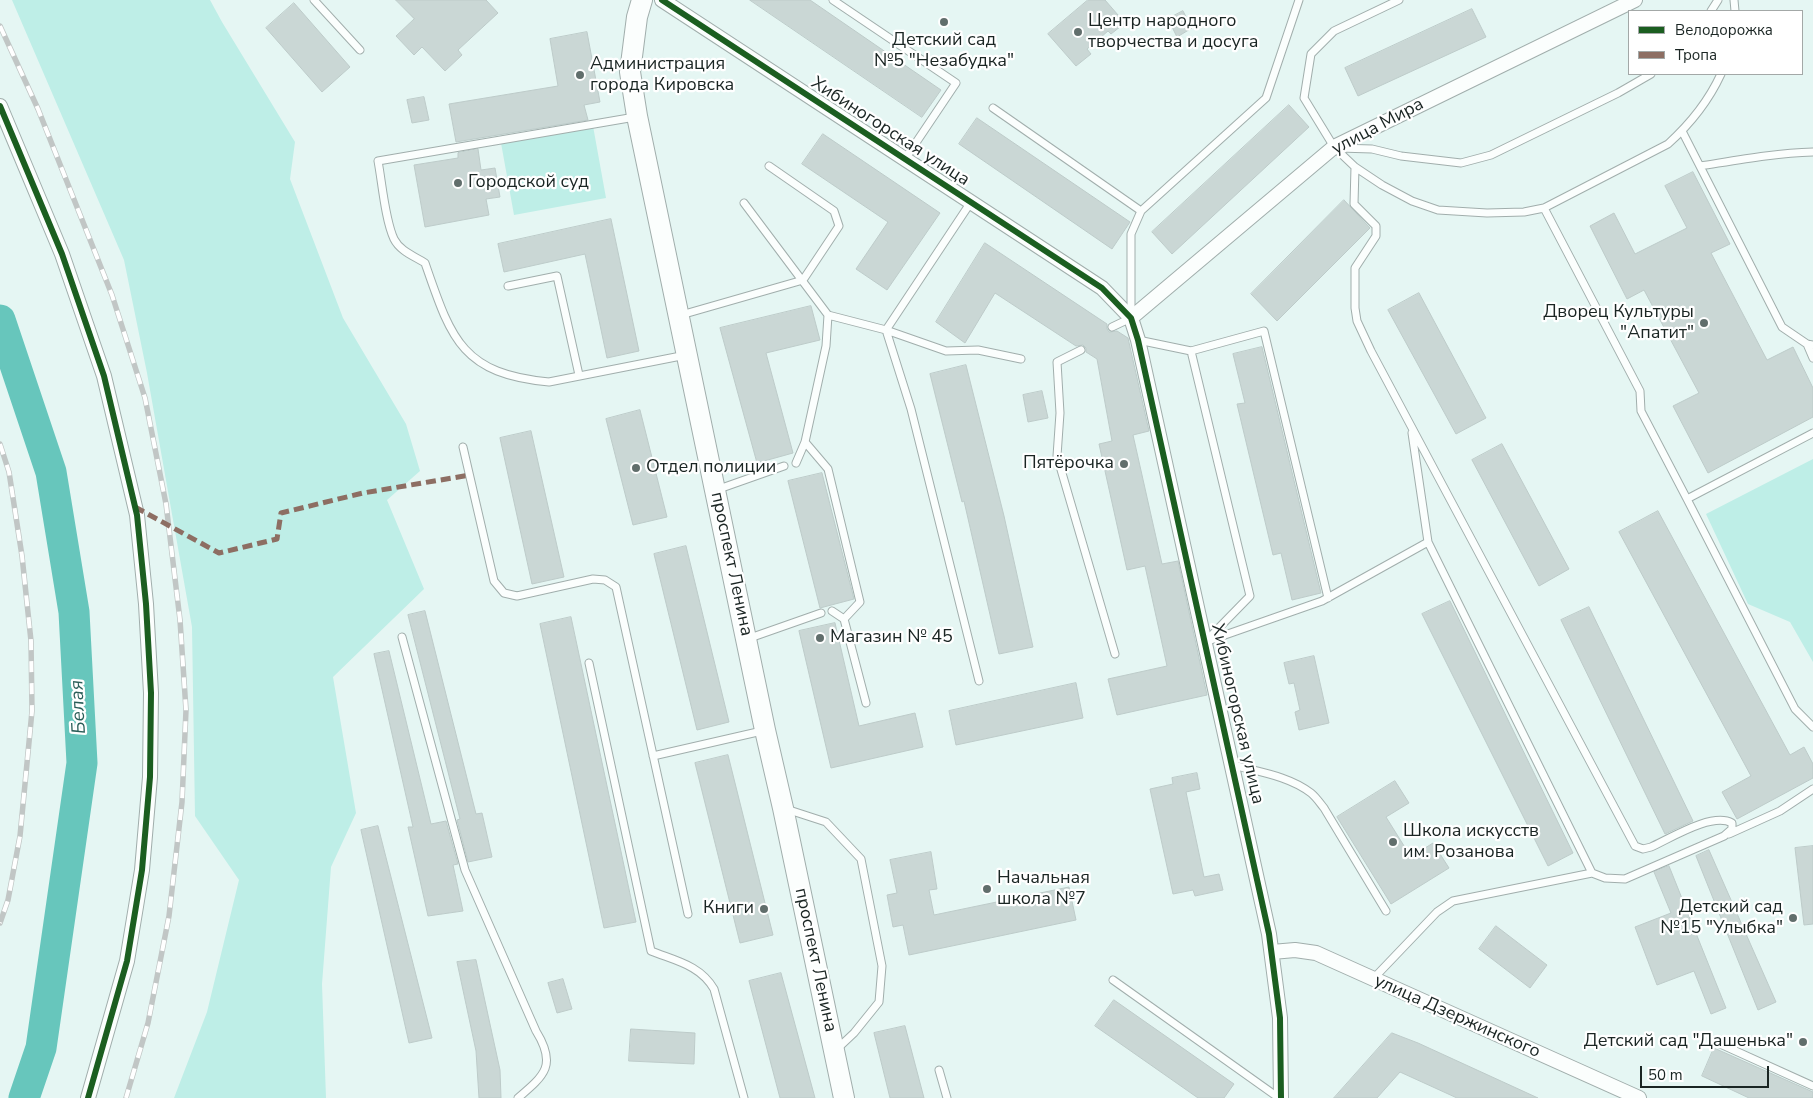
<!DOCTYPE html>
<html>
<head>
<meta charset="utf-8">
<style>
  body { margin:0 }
  #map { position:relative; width:1813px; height:1098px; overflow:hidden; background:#e5f6f3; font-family:"Nunito Sans",sans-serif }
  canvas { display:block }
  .legend { position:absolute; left:1628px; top:10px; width:175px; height:65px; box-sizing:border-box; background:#fff; border:1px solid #a3a8a7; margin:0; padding:6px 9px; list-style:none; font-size:15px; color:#1a2523 }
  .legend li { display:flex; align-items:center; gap:10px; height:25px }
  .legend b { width:25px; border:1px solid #a3a8a7 }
  .scale { position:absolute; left:1640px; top:1066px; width:129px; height:22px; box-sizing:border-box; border:2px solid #1a2523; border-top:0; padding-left:6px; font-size:15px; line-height:18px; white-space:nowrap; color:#1a2523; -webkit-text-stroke:4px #fff; paint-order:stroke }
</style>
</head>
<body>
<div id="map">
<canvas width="1813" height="1098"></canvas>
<ul class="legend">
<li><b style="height:6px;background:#1b5e20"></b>Велодорожка</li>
<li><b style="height:6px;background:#8d6e63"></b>Тропа</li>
</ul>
<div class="scale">50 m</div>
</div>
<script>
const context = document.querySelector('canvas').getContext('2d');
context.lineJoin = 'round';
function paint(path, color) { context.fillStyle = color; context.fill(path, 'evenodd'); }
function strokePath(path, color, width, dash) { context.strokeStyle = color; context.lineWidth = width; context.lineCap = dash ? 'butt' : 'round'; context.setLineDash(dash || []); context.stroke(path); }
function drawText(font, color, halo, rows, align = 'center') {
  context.font = font + ' "Nunito Sans",sans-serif'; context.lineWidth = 4.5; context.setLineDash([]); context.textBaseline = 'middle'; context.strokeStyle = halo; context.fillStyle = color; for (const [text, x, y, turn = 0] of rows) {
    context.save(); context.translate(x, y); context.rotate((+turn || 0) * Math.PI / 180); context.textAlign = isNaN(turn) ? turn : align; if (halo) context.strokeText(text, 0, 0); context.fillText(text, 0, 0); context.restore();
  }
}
const green = new Path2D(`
  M 12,0 L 210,0 L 222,22 L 295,142 L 290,179 L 343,318 L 406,424 L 420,471 L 387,500 L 424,589 L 333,677 L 356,813 L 331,867 L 322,984 L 326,1098 L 174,1098 L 207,1012 L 239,880 L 195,816 L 192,627 L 147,373 L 124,260 Z
  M 593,126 L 606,198 L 514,215 L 501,143 Z
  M 1813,459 L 1813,662 L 1790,622 L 1748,604 L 1706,514 Z`);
const river = new Path2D(`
  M 0,320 L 51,472 L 74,612 L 82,763 L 41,1048 L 24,1098`);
const building = new Path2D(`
  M 396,0 L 486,0 L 498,13 L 458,50 L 462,55 L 445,71 L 422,47 L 414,55 L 396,36 L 414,19 Z
  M 750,0 L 810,0 L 941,90 L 922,117 Z
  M 1088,0 L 1105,0 L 1125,23 L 1111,34 L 1108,31 L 1087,49 L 1091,54 L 1076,66 L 1048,34 Z
  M 294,3 L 350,67 L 322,92 L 266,28 Z
  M 1472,9 L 1486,37 L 1358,96 L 1345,68 Z
  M 1183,11 L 1192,28 L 1177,37 L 1168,19 Z
  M 587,32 L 600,102 L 584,105 L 588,120 L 456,142 L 449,104 L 558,86 L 550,39 Z
  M 424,97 L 429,120 L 412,123 L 407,100 Z
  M 1289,105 L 1309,127 L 1172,254 L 1152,232 Z
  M 977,118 L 1130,222 L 1112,249 L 959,144 Z
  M 823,134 L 940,213 L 887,290 L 856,269 L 888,222 L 802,164 Z
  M 478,149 L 481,170 L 495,168 L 500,197 L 486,199 L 489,215 L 425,227 L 414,165 L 458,158 L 458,153 Z
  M 1693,172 L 1730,244 L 1711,253 L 1767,360 L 1793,347 L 1813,388 L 1813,417 L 1708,473 L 1673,406 L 1699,393 L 1644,290 L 1627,299 L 1590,226 L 1614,213 L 1635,254 L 1687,228 L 1665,186 Z
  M 1344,200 L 1370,228 L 1277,321 L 1251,294 Z
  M 611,219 L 639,351 L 607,358 L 585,254 L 504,272 L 498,244 Z
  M 985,243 L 1107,324 L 1107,329 L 1109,332 L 1117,331 L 1128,338 L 1149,431 L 1133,435 L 1162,564 L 1178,561 L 1207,695 L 1117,715 L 1108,679 L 1167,666 L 1145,566 L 1127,570 L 1099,444 L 1112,441 L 1097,359 L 1086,352 L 1086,348 L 1083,345 L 1076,346 L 995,293 L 965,343 L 936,322 Z
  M 1419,293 L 1486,418 L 1456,434 L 1388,310 Z
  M 811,306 L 820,340 L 766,353 L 793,453 L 757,463 L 720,328 Z
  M 1262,347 L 1321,593 L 1292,600 L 1281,553 L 1273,555 L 1237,404 L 1245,403 L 1233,354 Z
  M 966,365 L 1004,516 L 1033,647 L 999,654 L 964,501 L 962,502 L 930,374 Z
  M 1042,391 L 1048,418 L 1028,422 L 1023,395 Z
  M 640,410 L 667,517 L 633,525 L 606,419 Z
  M 531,431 L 564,577 L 532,584 L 500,438 Z
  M 1502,444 L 1569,569 L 1539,586 L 1472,460 Z
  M 822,473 L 854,599 L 820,608 L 788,481 Z
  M 1658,511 L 1790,755 L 1804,747 L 1813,764 L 1813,778 L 1737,819 L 1722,792 L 1751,776 L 1619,532 Z
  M 686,546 L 729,722 L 697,730 L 654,554 Z
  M 1450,601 L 1573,853 L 1548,866 L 1422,614 Z
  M 1589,607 L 1693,821 L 1665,834 L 1561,620 Z
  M 425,611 L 476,814 L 482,813 L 492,857 L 468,862 L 457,820 L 460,819 L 408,615 Z
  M 571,617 L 636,922 L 604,928 L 540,624 Z
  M 835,623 L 859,726 L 915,713 L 923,747 L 831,768 L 799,631 Z
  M 389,651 L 431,824 L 446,821 L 458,864 L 453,865 L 463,911 L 428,916 L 408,827 L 413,827 L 374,654 Z
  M 1314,656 L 1329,723 L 1299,730 L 1295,712 L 1300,710 L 1294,683 L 1289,684 L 1284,663 Z
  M 1076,683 L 1083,718 L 956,745 L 949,711 Z
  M 728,755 L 773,935 L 740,943 L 695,763 Z
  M 1197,773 L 1200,789 L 1186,792 L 1204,877 L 1219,874 L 1223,890 L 1195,896 L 1193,890 L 1173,894 L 1150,789 L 1173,784 L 1172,778 Z
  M 1395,781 L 1409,803 L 1386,817 L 1411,857 L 1433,843 L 1449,868 L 1391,904 L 1337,817 Z
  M 378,826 L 432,1038 L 409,1043 L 361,830 Z
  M 1813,846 L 1813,924 L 1804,925 L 1795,848 Z
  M 1709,850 L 1776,1002 L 1758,1010 L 1696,856 Z
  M 931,852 L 937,889 L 929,890 L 934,915 L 1069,887 L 1076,920 L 909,955 L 903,925 L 893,927 L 887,895 L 897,893 L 890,860 Z
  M 1669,866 L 1726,1008 L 1711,1014 L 1694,971 L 1657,985 L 1635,927 L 1671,913 L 1654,872 Z
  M 1496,926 L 1547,965 L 1530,988 L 1479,949 Z
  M 476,960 L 500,1070 L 501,1098 L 479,1098 L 476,1051 L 457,962 Z
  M 781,973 L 815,1098 L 780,1098 L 749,981 Z
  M 563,979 L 572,1009 L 557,1013 L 548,983 Z
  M 1114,1000 L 1234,1084 L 1224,1098 L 1198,1098 L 1095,1026 Z
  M 905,1026 L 924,1098 L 890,1098 L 874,1033 Z
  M 631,1029 L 695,1033 L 694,1064 L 629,1061 Z
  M 1392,1033 L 1418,1043 L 1538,1098 L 1457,1098 L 1400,1072 L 1377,1098 L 1334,1098 Z
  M 1714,1048 L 1813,1092 L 1813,1098 L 1749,1098 L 1702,1076 Z`);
const lane = new Path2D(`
  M 314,0 L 360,50
  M 833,0 L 956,83 L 905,159
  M 1399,0 L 1334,31 L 1311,54 L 1304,98 L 1334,147 L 1355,167 L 1382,185 L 1412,201 L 1438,210 L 1487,213 L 1524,212 L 1544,208 L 1668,144 C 1689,125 1709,100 1721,74
  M 1734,0 L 1735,11
  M 1711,11 L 1718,0
  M 993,108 L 1141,211 L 1266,98 L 1299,0
  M 635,117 L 378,161 C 382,182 385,220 394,239 C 400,251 414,256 425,263 C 451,338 461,374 549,382 L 686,355
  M 1682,131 L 1782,327 L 1807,344 L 1813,345
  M 1339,148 L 1372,149 L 1401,156 L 1461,163 L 1491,155 L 1618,93 L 1651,74
  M 1700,166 C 1738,160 1775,153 1813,152
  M 744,203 L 828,315 L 886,330 L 971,202
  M 1544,208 L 1640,391 L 1641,411 L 1687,499 L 1795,709 L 1813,727
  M 508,286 L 557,276 L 579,375
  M 681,315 L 803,280 L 839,226 L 834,211 L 769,166
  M 1112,327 L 1131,318 L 1131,234 L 1141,211
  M 886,330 L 911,409 L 979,681
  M 886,330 L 946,351 L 978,350 L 1021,359
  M 1138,340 L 1191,351 L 1250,596 L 1207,640
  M 1807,344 L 1813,358
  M 1081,350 L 1057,362 L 1060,413 L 1057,456 L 1115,654
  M 1191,351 L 1264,331 L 1328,598
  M 1412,433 L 1428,542
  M 805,442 L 828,469 L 860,602 L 844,619
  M 463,447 L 494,581 L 504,593 L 517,596 L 593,579 L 605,580 L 616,587 L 688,914
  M 796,463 L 805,442 L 826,346 L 828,315
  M 716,490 L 784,466
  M 1687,499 L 1813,433
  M 832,611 L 844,619 L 866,703
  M 402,637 L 465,870 L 536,1031 C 557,1065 545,1075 518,1098
  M 747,639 L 821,613
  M 1205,642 L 1322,601 L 1428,542 L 1592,873 L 1605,878 L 1625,879 L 1724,836 L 1732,829 L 1732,823 C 1712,812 1671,838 1651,847 L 1643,849 L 1635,846 L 1371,351 L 1357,321 L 1355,308 L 1355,268 L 1376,236 L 1376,226 L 1354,204 L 1355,167
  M 589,663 L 651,951 C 676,961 700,965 714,989 L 744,1098
  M 653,756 L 762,731
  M 1233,765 C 1259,772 1289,776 1311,793 C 1316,797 1320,803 1324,808 L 1386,911
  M 786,809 L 826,822 L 861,859 L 882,966 L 879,1002 L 854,1033 L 837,1049
  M 1729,834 L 1780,811 L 1813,789
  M 1373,979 L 1437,912 L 1453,901 L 1592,873
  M 1113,980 L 1279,1098
  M 1718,1043 L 1813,1086
  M 939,1070 L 947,1098`);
const street = new Path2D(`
  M 662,0 L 1102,288 L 1131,318 L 1138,340 L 1269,934 L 1280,1018 L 1281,1098
  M 0,106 L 62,254 L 104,376 L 137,515 L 146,604 L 151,693 L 150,777 L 142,870 L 127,961 L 88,1098
  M 1131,318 L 1334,147 L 1635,0
  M 1272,952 L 1295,950 L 1316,953 L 1639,1098`);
const secondary = new Path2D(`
  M 642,0 L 637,17 L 630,72 L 637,116 L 765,730 L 783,808 L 844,1098`);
const rail = new Path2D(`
  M 0,26 L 38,109 L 112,295 L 145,398 L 166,504 L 180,620 L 186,710 L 182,802 L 169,916 L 148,1023 L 126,1098
  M 0,444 L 9,472 L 22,556 L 31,641 L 32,711 L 20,836 L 8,900 L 0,923`);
const quiet = new Path2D(`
  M 135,507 L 219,553 L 277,539 L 281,513 L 363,493 L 470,475`);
const cycleway = new Path2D(`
  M 662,0 L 1102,288 L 1131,318 L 1138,340 L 1269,934 L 1280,1018 L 1281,1098
  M 0,106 L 62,254 L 104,376 L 137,515 L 146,604 L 151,693 L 150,777 L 142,870 L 127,961 L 88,1098`);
const markers = [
  [944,22,5,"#616e6c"],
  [1078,32,5,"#616e6c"],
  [580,75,5,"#616e6c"],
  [458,183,5,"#616e6c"],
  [1704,323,5,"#616e6c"],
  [1124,464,5,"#616e6c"],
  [636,468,5,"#616e6c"],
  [820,638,5,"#616e6c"],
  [1393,842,5,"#616e6c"],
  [987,889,5,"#616e6c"],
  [764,909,5,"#616e6c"],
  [1793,918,5,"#616e6c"],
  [1803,1042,5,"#616e6c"]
];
const poiNames = [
  ["Центр народного",1088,22],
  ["творчества и досуга",1088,43],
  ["Детский сад",944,41,"center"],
  ["№5 \"Незабудка\"",944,62,"center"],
  ["Администрация",590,65],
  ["города Кировска",590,86],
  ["Городской суд",468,183],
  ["Дворец Культуры",1694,313,"right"],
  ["\"Апатит\"",1694,334,"right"],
  ["Пятёрочка",1114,464,"right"],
  ["Отдел полиции",646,468],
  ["Магазин № 45",830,638],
  ["Школа искусств",1403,832],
  ["им. Розанова",1403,853],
  ["Начальная",997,879],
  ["школа №7",997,900],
  ["Детский сад",1783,908,"right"],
  ["№15 \"Улыбка\"",1783,929,"right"],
  ["Книги",754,909,"right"],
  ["Детский сад \"Дашенька\"",1793,1042,"right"]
];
const streetNames = [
  ["улица Мира",1378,127,-28],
  ["Хибиногорская улица",890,132,33],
  ["проспект Ленина",731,564,78],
  ["Хибиногорская улица",1237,714,77],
  ["проспект Ленина",815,960,78],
  ["улица Дзержинского",1457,1017,24]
];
const waterNames = [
  ["Белая",79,707,-93]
];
paint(green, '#beeee7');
strokePath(river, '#67c6bc', 31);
paint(building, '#cad7d5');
strokePath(building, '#bdcbc9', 1);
strokePath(lane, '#a1aeac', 9);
strokePath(street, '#a1aeac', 16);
strokePath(secondary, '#a1aeac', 22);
strokePath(lane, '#fbfefd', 7);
strokePath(street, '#fbfefd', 14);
strokePath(secondary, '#fbfefd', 20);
strokePath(rail, '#c1c6c5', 5.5);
strokePath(rail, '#fff', 4, [11]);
strokePath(quiet, '#8d6e63', 5, [10, 5]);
strokePath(cycleway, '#1b5e20', 6);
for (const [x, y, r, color] of markers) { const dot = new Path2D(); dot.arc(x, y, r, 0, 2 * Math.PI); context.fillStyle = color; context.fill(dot); strokePath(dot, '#fff', 2); }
drawText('18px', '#1a2523', '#fff', poiNames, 'left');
drawText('18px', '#1a2523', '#fff', streetNames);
drawText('italic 19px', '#2a5e58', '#fff', waterNames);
</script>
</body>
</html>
